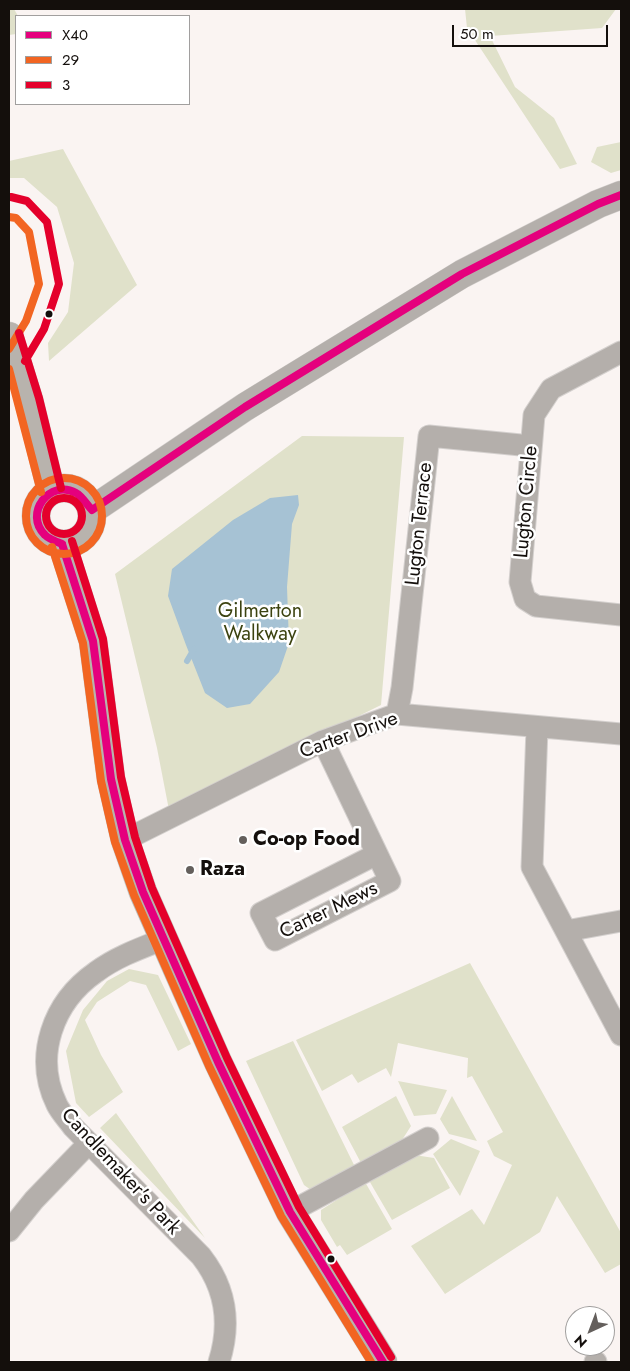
<!DOCTYPE html>
<html>
<head>
<meta charset="utf-8">
<style>
  body { margin:0 }
  #map { position:relative; width:630px; height:1371px; overflow:hidden; background:#faf4f2; font-family:Jost,sans-serif }
  canvas { display:block }
  .frame { position:absolute; inset:0; border:10px solid #140f0c; pointer-events:none }
  .legend { position:absolute; left:15px; top:15px; width:175px; height:90px; box-sizing:border-box; background:#fff; border:1px solid #a19f9e; margin:0; padding:6px 9px; list-style:none; font-size:15px; color:#140f0c }
  .legend li { display:flex; align-items:center; gap:10px; height:25px }
  .legend b { width:25px; border:1px solid #a19f9e }
  .north { position:absolute; left:565px; top:1306px; width:50px; height:50px; box-sizing:border-box; background:#fff; border:1px solid #a19f9e; border-radius:50%; rotate:223deg; font-size:14px; font-weight:700; line-height:20px; text-align:center; color:#140f0c }
  .north::after { content:''; display:block; margin:auto; width:18px; height:22px; background:#645f5c; clip-path:polygon(50% 0,100% 100%,50% 72%,0 100%) }
  .scale { position:absolute; left:452px; top:25px; width:156px; height:22px; box-sizing:border-box; border:2px solid #140f0c; border-top:0; padding-left:6px; font-size:15px; line-height:18px; white-space:nowrap; color:#140f0c; -webkit-text-stroke:4px #fff; paint-order:stroke }
</style>
</head>
<body>
<div id="map">
<canvas width="630" height="1371"></canvas>
<div class="frame"></div>
<ul class="legend">
<li><b style="height:6px;background:#e5007d"></b>X40</li>
<li><b style="height:6px;background:#f26522"></b>29</li>
<li><b style="height:6px;background:#e4002b"></b>3</li>
</ul>
<div class="north">N</div>
<div class="scale">50 m</div>
</div>
<script>
const context = document.querySelector('canvas').getContext('2d');
context.lineJoin = 'round';
function paint(path, color) { context.fillStyle = color; context.fill(path, 'evenodd'); }
function strokePath(path, color, width, dash) { context.strokeStyle = color; context.lineWidth = width; context.lineCap = dash ? 'butt' : 'round'; context.setLineDash(dash || []); context.stroke(path); }
function drawText(font, color, halo, rows, align = 'center') {
  context.font = font + ' Jost,sans-serif'; context.lineWidth = 5; context.setLineDash([]); context.textBaseline = 'middle'; context.strokeStyle = halo; context.fillStyle = color; for (const [text, x, y, turn = 0] of rows) {
    context.save(); context.translate(x, y); context.rotate((+turn || 0) * Math.PI / 180); context.textAlign = isNaN(turn) ? turn : align; if (halo) context.strokeText(text, 0, 0); context.fillText(text, 0, 0); context.restore();
  }
}
const green = new Path2D(`
  M 9,9 L 14,9 L 18,16 L 16,34 L 9,35 Z
  M 465,9 L 616,9 L 602,28 L 490,36 L 515,87 L 554,118 L 577,164 L 560,169 L 467,28 Z
  M 621,142 L 621,170 L 611,173 L 591,162 L 597,147 Z
  M 63,149 L 137,285 L 49,361 L 48,343 L 68,312 L 74,263 L 57,207 L 24,178 L 9,178 L 9,161 Z
  M 302,436 L 404,437 L 381,705 L 169,810 L 157,748 L 115,574 Z
  M 470,963 L 621,1233 L 621,1264 L 605,1273 L 557,1196 L 540,1232 L 445,1294 L 411,1246 L 472,1209 L 484,1225 L 512,1165 L 494,1156 L 487,1141 L 503,1132 L 472,1076 L 467,1078 L 468,1058 L 398,1043 L 391,1077 L 386,1068 L 358,1083 L 352,1074 L 322,1091 L 296,1040 Z
  M 129,969 L 158,975 L 191,1044 L 178,1051 L 146,985 L 130,981 L 97,1002 L 85,1020 L 101,1055 L 123,1092 L 89,1117 L 76,1103 L 66,1051 L 83,1010 L 107,981 Z
  M 293,1041 L 356,1169 L 311,1190 L 304,1185 L 246,1061 Z
  M 398,1081 L 447,1090 L 436,1114 L 414,1116 Z
  M 396,1096 L 411,1126 L 402,1140 L 361,1163 L 342,1127 Z
  M 452,1096 L 477,1141 L 449,1134 L 440,1119 Z
  M 116,1113 L 205,1238 L 100,1128 Z
  M 451,1139 L 480,1151 L 460,1196 L 433,1154 Z
  M 408,1154 L 434,1158 L 450,1188 L 392,1220 L 367,1177 Z
  M 365,1182 L 392,1229 L 347,1255 L 340,1245 L 337,1247 L 321,1220 L 321,1210 Z`);
const water = new Path2D(`
  M 298,495 L 299,505 L 292,524 L 287,587 L 289,643 L 279,672 L 250,704 L 227,708 L 205,693 L 186,645 L 168,596 L 172,569 L 233,520 L 270,498 Z`);
const stream = new Path2D(`
  M 187,661 L 194,649`);
const minor = new Path2D(`
  M 621,352 L 551,389 L 534,415 L 520,582 L 525,599 L 536,606 L 621,615
  M 397,714 L 402,688 L 429,436 L 531,446
  M 537,728 L 532,867 L 621,1035
  M 323,741 L 390,881 L 275,940 L 261,913 L 377,854
  M 125,840 L 323,741 L 397,714 L 621,734
  M 566,931 L 621,921
  M 164,939 C 141,948 116,957 96,972 C 53,1002 33,1056 57,1105 C 61,1113 68,1120 73,1127 L 201,1256 C 226,1288 231,1324 219,1362
  M 290,1212 L 428,1138
  M 9,1231 L 34,1200 L 88,1144
  M 595,1362 L 596,1362`);
const tertiary = new Path2D(`
  M 92,510 L 245,407 L 462,274 L 598,204 L 621,195`);
const primary = new Path2D(`
  M 9,336 L 29,400 L 51,490
  M36 516a28 28 0 1 1 56 0a28 28 0 1 1-56 0Z
  M 62,544 L 93,641 L 111,779 L 125,840 L 143,892 L 218,1062 L 290,1212 L 383,1362`);
const bus1 = new Path2D(`
  M 92,510 L 245,407 L 462,274 L 598,204 L 621,195
  M 62,544 L 93,641 L 111,779 L 125,840 L 143,892 L 218,1062 L 290,1212 L 383,1362
  M 62,544 C 57,542 49,539 45,535 C 23,514 50,478 76,493 C 82,496 87,505 92,510`);
const bus2 = new Path2D(`
  M 9,217 L 16,218 L 29,232 L 39,284 L 26,321 L 9,349
  M 9,369 L 41,492
  M26 516a38 38 0 1 1 76 0a38 38 0 1 1-76 0Z
  M 52,547 L 83,643 L 101,781 L 115,842 L 134,895 L 209,1066 L 281,1216 L 371,1362`);
const bus3 = new Path2D(`
  M 11,197 L 27,201 L 47,222 L 59,284 L 44,329 L 25,361
  M 19,333 L 39,398 L 61,488
  M46 516a18 18 0 1 1 36 0a18 18 0 1 1-36 0Z
  M 72,541 L 103,639 L 121,777 L 135,837 L 152,888 L 227,1058 L 299,1207 L 391,1357`);
const markers = [
  [49,314,4.5,"#140f0c"],
  [243,840,5,"#645f5c"],
  [190,870,5,"#645f5c"],
  [331,1259,4.5,"#140f0c"]
];
const streetNames = [
  ["Lugton Circle",527,502,-85],
  ["Lugton Terrace",420,524,-84],
  ["Carter Drive",349,736,-20],
  ["Carter Mews",329,911,-26],
  ["Candlemaker's Park",120,1172,47]
];
const parkNames = [
  ["Gilmerton",260,612],
  ["Walkway",260,635]
];
const poiNames = [
  ["Co-op Food",253,840],
  ["Raza",200,870]
];
paint(green, '#e0e1ca');
paint(water, '#a6c2d4');
strokePath(stream, '#a6c2d4', 6);
strokePath(minor, '#d4d0ce', 23);
strokePath(tertiary, '#d4d0ce', 29);
strokePath(primary, '#d4d0ce', 29);
strokePath(minor, '#b4afab', 21);
strokePath(tertiary, '#b4afab', 28);
strokePath(primary, '#b8b3ad', 28);
strokePath(bus1, '#e5007d', 8);
strokePath(bus2, '#f26522', 8);
strokePath(bus3, '#e4002b', 8);
for (const [x, y, r, color] of markers) { const dot = new Path2D(); dot.arc(x, y, r, 0, 2 * Math.PI); context.fillStyle = color; context.fill(dot); strokePath(dot, '#fff', 2); }
drawText('20px', '#140f0c', '#fff', streetNames);
drawText('20px', '#3c4310', '#fff', parkNames);
drawText('bold 20px', '#140f0c', '#fff', poiNames, 'left');
</script>
</body>
</html>
